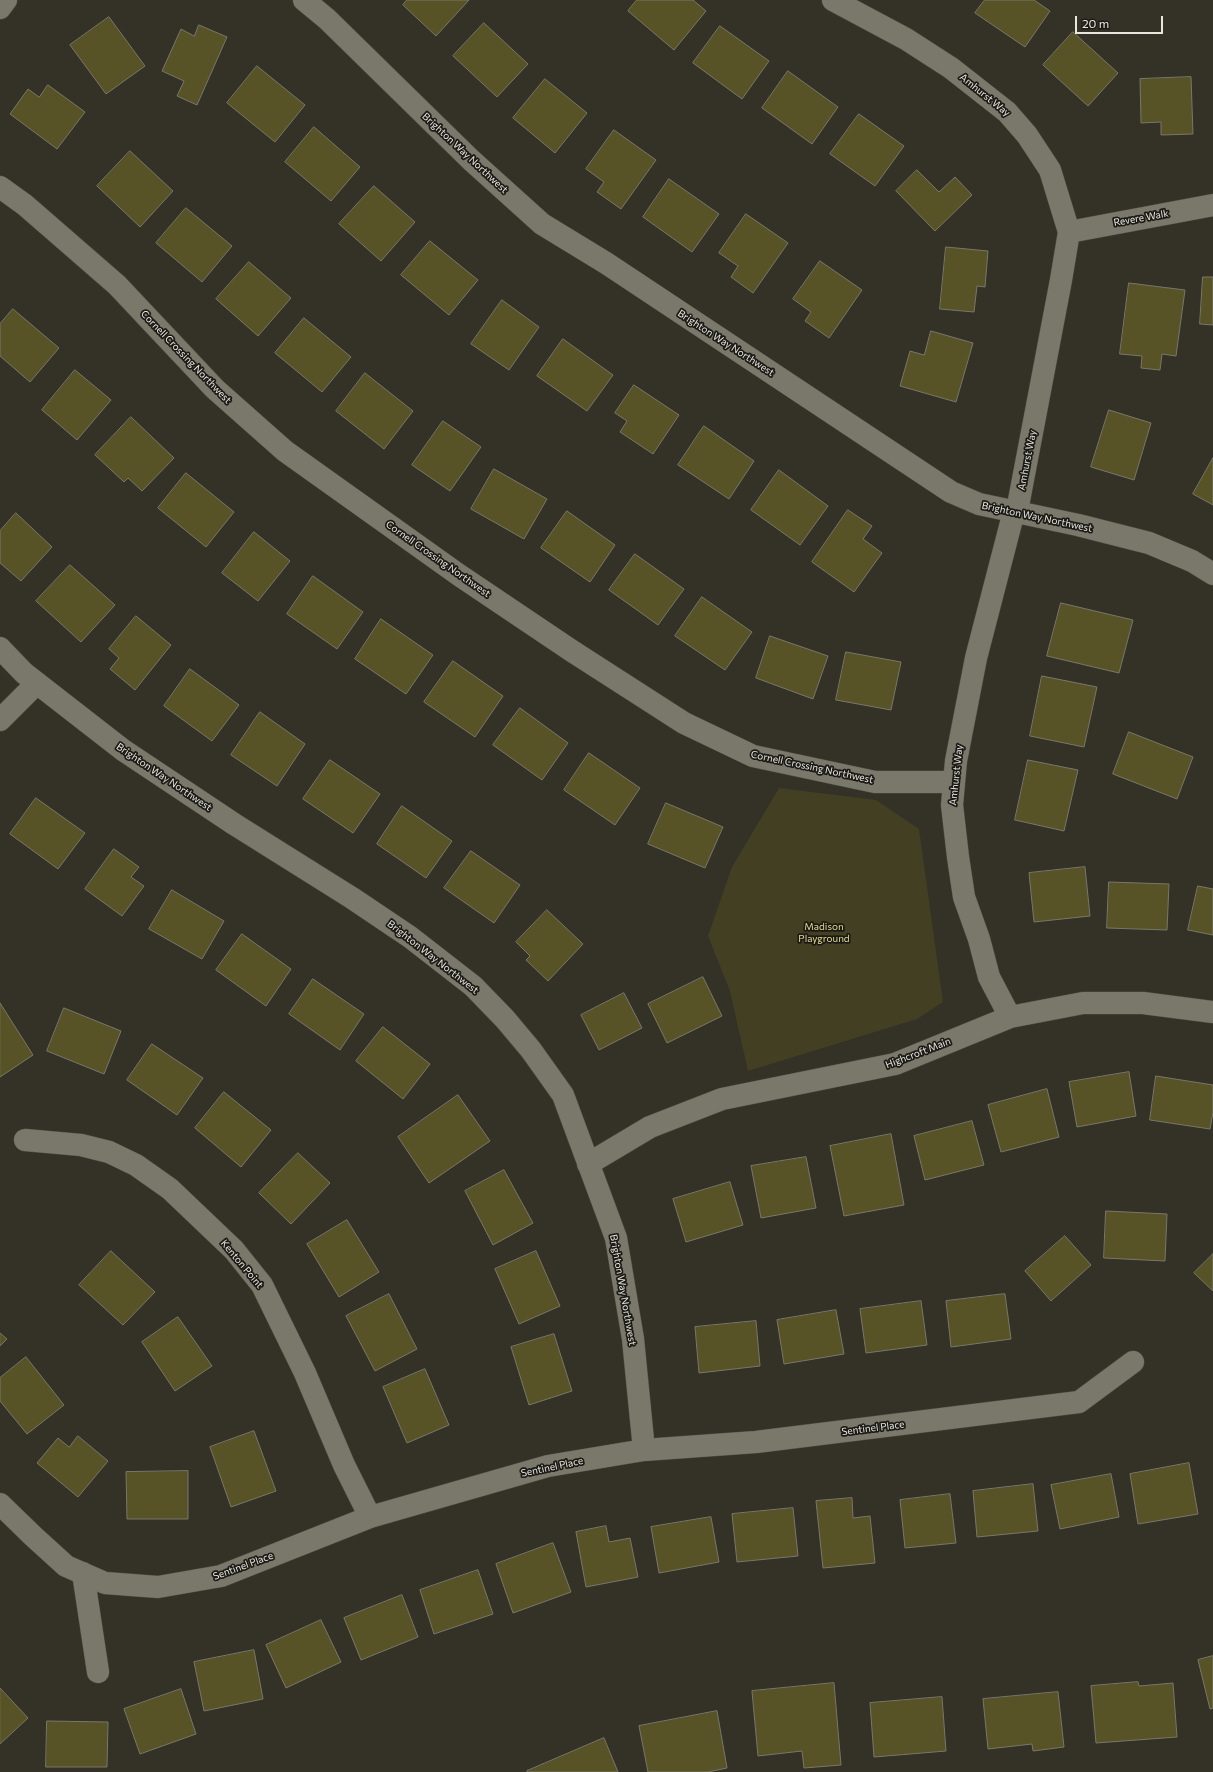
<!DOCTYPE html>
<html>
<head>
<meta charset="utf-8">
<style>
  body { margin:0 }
  #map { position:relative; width:1213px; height:1772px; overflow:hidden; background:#343227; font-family:Commissioner,sans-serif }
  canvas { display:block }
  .scale { position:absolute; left:1075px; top:16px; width:88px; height:18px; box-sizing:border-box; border:2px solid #e7e7df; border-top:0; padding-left:5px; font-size:12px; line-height:14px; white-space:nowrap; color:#e7e7df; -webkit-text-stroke:3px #1b1a15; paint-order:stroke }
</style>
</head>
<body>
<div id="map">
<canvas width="1213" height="1772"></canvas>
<div class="scale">20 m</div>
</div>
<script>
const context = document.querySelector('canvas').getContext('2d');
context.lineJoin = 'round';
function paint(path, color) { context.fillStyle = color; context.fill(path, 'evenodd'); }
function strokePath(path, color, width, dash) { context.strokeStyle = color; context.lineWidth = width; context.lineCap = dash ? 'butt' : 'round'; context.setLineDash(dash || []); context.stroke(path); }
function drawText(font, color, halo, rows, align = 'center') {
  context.font = font + ' Commissioner,sans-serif'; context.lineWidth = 3.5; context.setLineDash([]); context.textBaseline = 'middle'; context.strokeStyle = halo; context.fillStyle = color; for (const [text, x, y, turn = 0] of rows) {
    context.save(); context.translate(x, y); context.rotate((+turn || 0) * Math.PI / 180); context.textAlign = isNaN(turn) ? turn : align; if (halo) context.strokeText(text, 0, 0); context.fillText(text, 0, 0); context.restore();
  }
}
const green = new Path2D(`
  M 779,788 L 876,800 L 919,829 L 943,1002 L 917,1019 L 748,1071 L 730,991 L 708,936 L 732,867 Z`);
const building = new Path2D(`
  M 407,0 L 469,0 L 436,36 L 403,5 Z
  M 637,0 L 693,0 L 706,11 L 674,50 L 628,11 Z
  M 985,0 L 1034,0 L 1050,11 L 1025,47 L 975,13 Z
  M 109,17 L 145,66 L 106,94 L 70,45 Z
  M 484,23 L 528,64 L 497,97 L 453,56 Z
  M 199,25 L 227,37 L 197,105 L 177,96 L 184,81 L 162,71 L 181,29 L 194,36 Z
  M 720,26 L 769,61 L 742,99 L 693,63 Z
  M 1073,32 L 1118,73 L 1088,106 L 1043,65 Z
  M 257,66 L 305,105 L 275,142 L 227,103 Z
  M 788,71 L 838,107 L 812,144 L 762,108 Z
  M 1191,77 L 1193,134 L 1161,135 L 1161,122 L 1141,123 L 1140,79 Z
  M 545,79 L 587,113 L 555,153 L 513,118 Z
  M 48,85 L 85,112 L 57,149 L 10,114 L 28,89 L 39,97 Z
  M 859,114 L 904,146 L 875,186 L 830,154 Z
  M 314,127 L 360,167 L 331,201 L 285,162 Z
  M 614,130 L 656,160 L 621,209 L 597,192 L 604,182 L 586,169 Z
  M 130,151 L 173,191 L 140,227 L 97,186 Z
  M 917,170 L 939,192 L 955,177 L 972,195 L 935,231 L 896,191 Z
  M 669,179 L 719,214 L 692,252 L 643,217 Z
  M 374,186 L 415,222 L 381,261 L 339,224 Z
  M 186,208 L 232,246 L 202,282 L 156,243 Z
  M 746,214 L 788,243 L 753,293 L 731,277 L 738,266 L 719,253 Z
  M 430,241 L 478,280 L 449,315 L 401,275 Z
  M 946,247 L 988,251 L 985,287 L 977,286 L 974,312 L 940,309 Z
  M 820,261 L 862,290 L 829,338 L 805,321 L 811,312 L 793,299 Z
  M 249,262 L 291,298 L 258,336 L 216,299 Z
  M 1203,277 L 1213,277 L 1213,325 L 1200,324 Z
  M 1129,283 L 1185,290 L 1176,356 L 1162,354 L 1160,370 L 1141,368 L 1142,356 L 1120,354 Z
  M 502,300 L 539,327 L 509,370 L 471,344 Z
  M 13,309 L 59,348 L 30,382 L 0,356 L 0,324 Z
  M 304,318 L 351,357 L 322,392 L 275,353 Z
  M 931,331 L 973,343 L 956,402 L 900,386 L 910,351 L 924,355 Z
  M 563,339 L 613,375 L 587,411 L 537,376 Z
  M 75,370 L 111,400 L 77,440 L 42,410 Z
  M 365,373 L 413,411 L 384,449 L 336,411 Z
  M 634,385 L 679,415 L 653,454 L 620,432 L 627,421 L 615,413 Z
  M 1109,410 L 1151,423 L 1134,480 L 1091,467 Z
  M 131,417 L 174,458 L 142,491 L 128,478 L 124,482 L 95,455 Z
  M 443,421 L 481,447 L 450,491 L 412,465 Z
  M 704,426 L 754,461 L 729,499 L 678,465 Z
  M 1213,458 L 1213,505 L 1193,494 Z
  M 494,469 L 547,499 L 524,539 L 471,509 Z
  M 779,470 L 828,506 L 800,545 L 751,510 Z
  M 186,473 L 234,512 L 206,547 L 158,508 Z
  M 848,510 L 872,526 L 863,539 L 882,553 L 854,592 L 812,562 Z
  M 567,511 L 615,545 L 590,582 L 541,548 Z
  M 16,513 L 52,547 L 21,581 L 0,563 L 0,531 Z
  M 254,532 L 290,561 L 258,601 L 222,573 Z
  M 635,554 L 684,589 L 658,625 L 609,590 Z
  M 70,565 L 115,605 L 81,642 L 36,601 Z
  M 313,576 L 363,612 L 337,649 L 287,614 Z
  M 702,597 L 752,632 L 725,670 L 675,636 Z
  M 1061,603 L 1133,620 L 1119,673 L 1047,656 Z
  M 136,616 L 171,645 L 135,690 L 110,669 L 119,658 L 109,649 Z
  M 381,619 L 433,655 L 406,694 L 355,659 Z
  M 770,636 L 828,656 L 813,699 L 756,678 Z
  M 846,652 L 901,662 L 891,710 L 836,700 Z
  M 453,661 L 503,696 L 475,737 L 424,702 Z
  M 190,669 L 239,705 L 212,741 L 164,706 Z
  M 1042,676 L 1097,687 L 1084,747 L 1030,736 Z
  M 520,708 L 568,743 L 542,780 L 493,745 Z
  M 260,712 L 305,744 L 277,786 L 231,755 Z
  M 1129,732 L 1193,757 L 1177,799 L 1113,774 Z
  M 589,753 L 640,788 L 615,825 L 564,790 Z
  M 330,760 L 380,794 L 353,833 L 303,799 Z
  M 1028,760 L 1078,770 L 1064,831 L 1015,820 Z
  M 36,798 L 85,833 L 58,869 L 10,834 Z
  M 666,803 L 723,827 L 705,868 L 648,844 Z
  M 402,806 L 452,841 L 426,878 L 377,844 Z
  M 114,849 L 139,867 L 131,877 L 144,886 L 122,916 L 85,889 Z
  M 471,851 L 520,885 L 494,923 L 444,888 Z
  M 1085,867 L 1090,916 L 1034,922 L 1029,873 Z
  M 1109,882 L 1169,884 L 1167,930 L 1107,928 Z
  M 1198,886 L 1213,889 L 1213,935 L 1188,930 Z
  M 172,890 L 224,921 L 202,959 L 149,929 Z
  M 547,910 L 583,944 L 548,981 L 526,960 L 530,956 L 516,942 Z
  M 242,934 L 291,969 L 266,1006 L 216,970 Z
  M 703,977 L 722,1016 L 667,1043 L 648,1004 Z
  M 313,979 L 364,1014 L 340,1050 L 289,1014 Z
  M 624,993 L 642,1028 L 599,1050 L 581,1015 Z
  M 0,1003 L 33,1055 L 0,1077 Z
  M 64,1008 L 121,1031 L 104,1074 L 47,1051 Z
  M 383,1027 L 430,1064 L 403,1099 L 356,1061 Z
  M 152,1044 L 203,1078 L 177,1115 L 127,1080 Z
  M 1129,1072 L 1136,1116 L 1077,1127 L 1069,1082 Z
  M 1156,1076 L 1213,1085 L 1213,1112 L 1210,1129 L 1150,1120 Z
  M 1047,1089 L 1059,1137 L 1001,1152 L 988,1105 Z
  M 224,1092 L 271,1130 L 241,1167 L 195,1128 Z
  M 458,1095 L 490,1141 L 429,1183 L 398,1137 Z
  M 972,1121 L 984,1165 L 925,1180 L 914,1136 Z
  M 891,1134 L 904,1205 L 844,1216 L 830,1146 Z
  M 298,1153 L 330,1183 L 291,1224 L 259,1193 Z
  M 806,1157 L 816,1208 L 761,1218 L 751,1166 Z
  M 504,1170 L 533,1223 L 493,1245 L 465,1191 Z
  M 730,1182 L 743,1225 L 686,1242 L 673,1199 Z
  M 1106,1211 L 1167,1214 L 1165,1261 L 1104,1258 Z
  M 347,1220 L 379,1272 L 339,1297 L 307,1244 Z
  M 1065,1236 L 1091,1265 L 1051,1301 L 1025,1271 Z
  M 111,1251 L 155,1292 L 123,1325 L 79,1285 Z
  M 536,1251 L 560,1306 L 519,1324 L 495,1269 Z
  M 1213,1254 L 1213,1291 L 1194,1273 Z
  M 389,1294 L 417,1349 L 375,1371 L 346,1316 Z
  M 1005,1294 L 1011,1339 L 951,1347 L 946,1301 Z
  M 921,1301 L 927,1345 L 866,1353 L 860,1309 Z
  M 836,1310 L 844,1354 L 784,1364 L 777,1320 Z
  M 178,1317 L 212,1366 L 175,1391 L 142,1342 Z
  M 756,1321 L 760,1366 L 699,1373 L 695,1327 Z
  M 0,1333 L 7,1339 L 0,1346 Z
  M 554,1334 L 572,1391 L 529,1405 L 511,1347 Z
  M 26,1357 L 64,1405 L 27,1434 L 0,1401 L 0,1378 Z
  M 425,1369 L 449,1425 L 407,1443 L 383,1387 Z
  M 254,1431 L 276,1491 L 231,1507 L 210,1447 Z
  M 78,1436 L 108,1461 L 78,1497 L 37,1463 L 58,1438 L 69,1447 Z
  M 1189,1463 L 1198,1514 L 1138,1524 L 1130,1474 Z
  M 188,1471 L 188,1519 L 127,1519 L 126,1472 Z
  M 1111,1474 L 1119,1517 L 1060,1529 L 1051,1485 Z
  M 1033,1484 L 1038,1531 L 977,1537 L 973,1491 Z
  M 950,1494 L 956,1543 L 905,1548 L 900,1500 Z
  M 852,1498 L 853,1518 L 870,1516 L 875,1563 L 823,1568 L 816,1501 Z
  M 793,1508 L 798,1556 L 737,1562 L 732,1514 Z
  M 711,1517 L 719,1562 L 659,1573 L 651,1527 Z
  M 606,1526 L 609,1542 L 630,1538 L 638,1577 L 586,1587 L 576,1532 Z
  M 553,1543 L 571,1592 L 513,1613 L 496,1564 Z
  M 478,1570 L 493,1614 L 434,1634 L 420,1590 Z
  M 402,1595 L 418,1637 L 361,1660 L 344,1618 Z
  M 321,1620 L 341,1662 L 286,1688 L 266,1645 Z
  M 254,1650 L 263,1699 L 204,1711 L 194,1662 Z
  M 1213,1656 L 1213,1708 L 1210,1709 L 1198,1660 Z
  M 1138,1682 L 1139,1686 L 1173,1683 L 1177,1737 L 1096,1743 L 1091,1686 Z
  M 834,1683 L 841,1765 L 804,1768 L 802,1751 L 758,1756 L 752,1691 Z
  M 0,1688 L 28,1718 L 0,1744 Z
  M 181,1689 L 196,1734 L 140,1754 L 124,1709 Z
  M 1058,1692 L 1064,1747 L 1033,1751 L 1032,1744 L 988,1749 L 983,1699 Z
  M 942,1697 L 946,1751 L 874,1757 L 870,1703 Z
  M 717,1711 L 727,1768 L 708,1772 L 648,1772 L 639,1726 Z
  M 47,1721 L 108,1722 L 107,1767 L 46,1767 Z
  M 604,1738 L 618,1772 L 527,1772 L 527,1771 Z`);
const minor = new Path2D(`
  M 304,0 L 327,19 L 471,160 L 542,224 L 606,263 L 951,492 L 979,504 L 1078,525 L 1149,543 L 1192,561 L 1213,574
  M 833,0 L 906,39 L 951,68 L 1007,112 L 1027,135 L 1050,170 L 1069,232 L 1061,280 L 1017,511 L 1012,519 L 976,658 L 956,761 L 952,805 L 958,857 L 964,897 L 979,939 L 989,977 L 1010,1017
  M 0,8 L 6,0
  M 0,187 L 25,205 L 117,285 L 215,389 L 285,451 L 459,575 L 572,651 L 684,723 L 753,756 L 875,782 L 954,782
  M 1069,232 L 1213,205
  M 0,648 L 24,673 L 123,750 L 234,824 L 352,898 L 410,937 L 473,986 L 505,1019 L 531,1050 L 563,1095 L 616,1238 L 633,1339 L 644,1450
  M 0,720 L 37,683
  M 25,1140 L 81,1145 L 109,1152 L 136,1165 L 170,1189 L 234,1250 L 262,1285 L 305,1373 L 344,1465 L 370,1517
  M 588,1164 L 650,1127 L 722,1099 L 895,1064 L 1010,1017 L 1083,1003 L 1143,1003 L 1213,1012
  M 0,1504 L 33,1536 L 66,1566 L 105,1583 L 158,1587 L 221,1576 L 370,1517 L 548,1466 L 644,1450 L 756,1442 L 1079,1402 L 1133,1362
  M 83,1573 L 98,1672`);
const streetNames = [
  ["Amhurst Way",985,95,39],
  ["Brighton Way Northwest",465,153,43],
  ["Revere Walk",1141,218,-10],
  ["Brighton Way Northwest",726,343,33],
  ["Cornell Crossing Northwest",186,357,46],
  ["Amhurst Way",1027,460,-79],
  ["Brighton Way Northwest",1037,517,12],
  ["Cornell Crossing Northwest",438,559,35],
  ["Cornell Crossing Northwest",812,767,12],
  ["Amhurst Way",956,775,-84],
  ["Brighton Way Northwest",164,777,34],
  ["Brighton Way Northwest",433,957,38],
  ["Highcroft Main",918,1053,-21],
  ["Kenton Point",242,1264,50],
  ["Brighton Way Northwest",623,1290,80],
  ["Sentinel Place",873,1428,-7],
  ["Sentinel Place",552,1467,-12],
  ["Sentinel Place",243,1566,-20]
];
const parkNames = [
  ["Madison",824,927],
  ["Playground",824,939]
];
paint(green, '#423f23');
paint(building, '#585326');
strokePath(building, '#78776a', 1);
strokePath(minor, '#504f45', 23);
strokePath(minor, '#7a786b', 22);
drawText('10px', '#e7e7df', '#1b1a15', streetNames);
drawText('10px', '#e4db92', '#1b1a15', parkNames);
</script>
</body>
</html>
